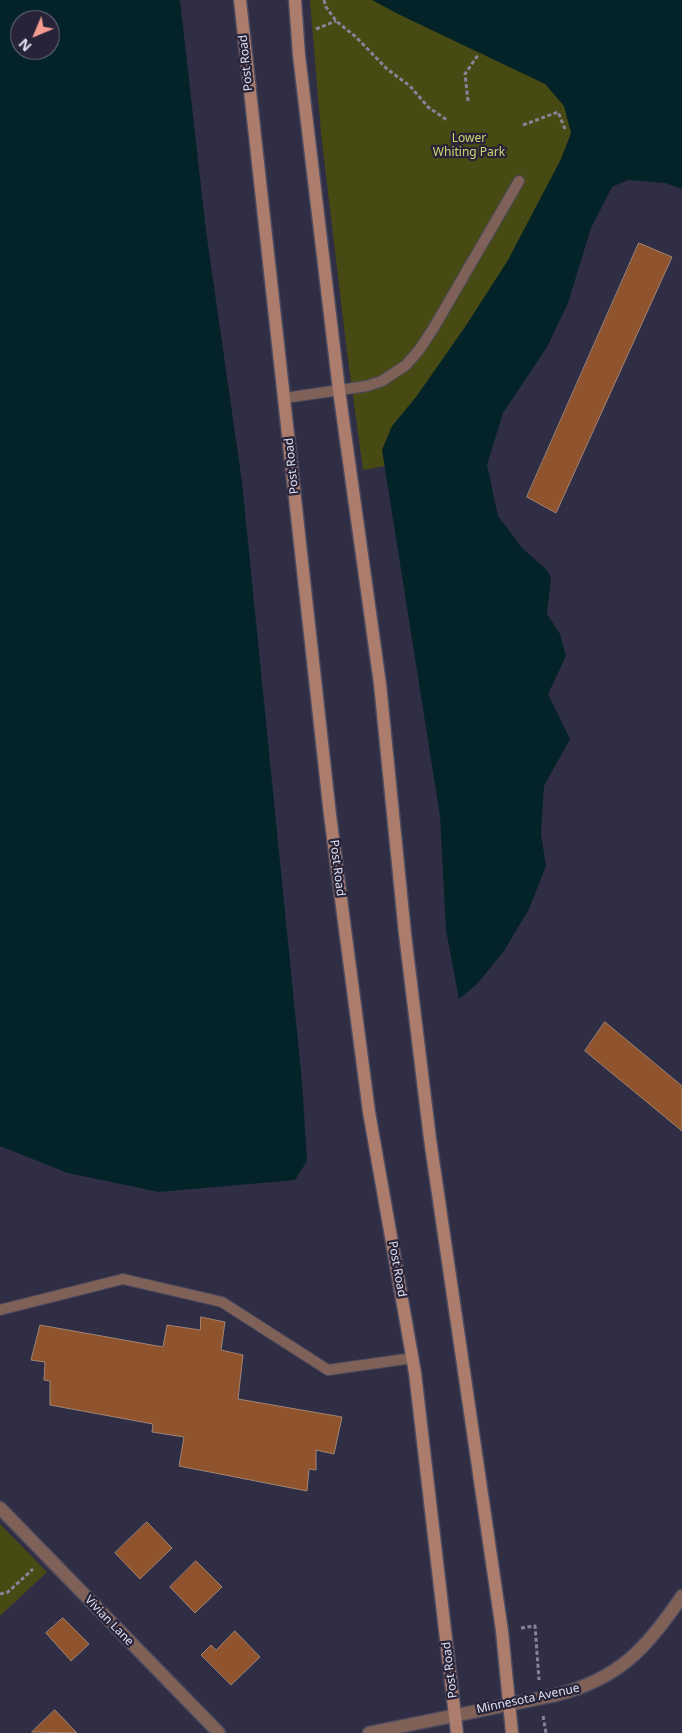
<!DOCTYPE html>
<html>
<head>
<meta charset="utf-8">
<style>
  body { margin:0 }
  #map { position:relative; width:682px; height:1733px; overflow:hidden; background:#302e44; font-family:"Noto Sans",sans-serif }
  canvas { display:block }
  .north { position:absolute; left:10px; top:10px; width:50px; height:50px; box-sizing:border-box; background:#27243a; border:1px solid #716f82; border-radius:50%; rotate:225deg; font-size:14px; font-weight:700; line-height:20px; text-align:center; color:#e1e0ef }
  .north::after { content:''; display:block; margin:auto; width:18px; height:22px; background:#f59c91; clip-path:polygon(50% 0,100% 100%,50% 72%,0 100%) }
</style>
</head>
<body>
<div id="map">
<canvas width="682" height="1733"></canvas>
<div class="north">N</div>
</div>
<script>
const context = document.querySelector('canvas').getContext('2d');
context.lineJoin = 'round';
function paint(path, color) { context.fillStyle = color; context.fill(path, 'evenodd'); }
function strokePath(path, color, width, dash) { context.strokeStyle = color; context.lineWidth = width; context.lineCap = dash ? 'butt' : 'round'; context.setLineDash(dash || []); context.stroke(path); }
function drawText(font, color, halo, rows, align = 'center') {
  context.font = font + ' "Noto Sans",sans-serif'; context.lineWidth = 4.5; context.setLineDash([]); context.textBaseline = 'middle'; context.strokeStyle = halo; context.fillStyle = color; for (const [text, x, y, turn = 0] of rows) {
    context.save(); context.translate(x, y); context.rotate((+turn || 0) * Math.PI / 180); context.textAlign = isNaN(turn) ? turn : align; if (halo) context.strokeText(text, 0, 0); context.fillText(text, 0, 0); context.restore();
  }
}
const green = new Path2D(`
  M 310,0 L 682,0 L 664,181 L 628,179 L 612,187 L 391,465 L 363,470 L 346,344 L 321,133 Z
  M 0,1524 L 47,1572 L 0,1616 Z`);
const water = new Path2D(`
  M 0,0 L 180,0 L 206,231 L 242,482 L 302,1082 L 307,1161 L 295,1180 L 159,1192 L 68,1173 L 0,1146 ZM 20,20 L 50,20 L 50,50 L 20,50 Z
  M 372,0 L 682,0 L 682,189 L 665,183 L 628,180 L 612,187 L 591,228 L 568,303 L 547,347 L 503,413 L 487,465 L 498,516 L 523,549 L 546,569 L 551,578 L 547,614 L 560,634 L 566,656 L 548,694 L 570,739 L 544,786 L 541,834 L 546,866 L 529,909 L 504,951 L 478,983 L 459,999 L 446,930 L 440,816 L 382,450 L 392,426 L 416,397 L 465,327 L 508,260 L 561,159 L 571,133 L 564,106 L 545,84 L 398,14 Z`);
const building = new Path2D(`
  M 639,243 L 672,257 L 556,513 L 527,497 Z
  M 605,1022 L 682,1086 L 682,1131 L 585,1051 Z
  M 201,1317 L 225,1322 L 221,1350 L 243,1355 L 238,1399 L 342,1417 L 334,1454 L 316,1450 L 316,1470 L 309,1469 L 307,1491 L 179,1466 L 184,1437 L 152,1432 L 153,1424 L 50,1405 L 50,1381 L 44,1380 L 45,1362 L 31,1360 L 40,1325 L 163,1347 L 167,1325 L 200,1330 Z
  M 147,1522 L 172,1548 L 140,1579 L 115,1553 Z
  M 196,1561 L 222,1587 L 195,1613 L 170,1587 Z
  M 63,1618 L 89,1644 L 71,1661 L 46,1633 Z
  M 235,1631 L 260,1657 L 231,1685 L 201,1655 L 211,1645 L 216,1650 Z
  M 55,1710 L 77,1733 L 32,1732 Z`);
const path = new Path2D(`
  M 324,0 L 326,7 L 336,21 L 356,37 L 387,69 L 410,86 L 428,107 L 447,120
  M 316,29 L 336,21
  M 468,101 L 465,74 L 478,55
  M 523,125 L 558,112 L 565,129
  M 0,1594 L 8,1592 L 33,1569
  M 521,1628 L 535,1626 L 539,1680
  M 543,1716 L 546,1733`);
const lane = new Path2D(`
  M 285,398 L 367,386 L 382,381 L 406,365 L 419,350 L 433,329 L 519,181
  M 0,1310 L 123,1279 L 222,1302 L 328,1370 L 413,1358`);
const street = new Path2D(`
  M 0,1508 L 219,1733
  M 369,1733 L 556,1695 C 619,1679 647,1648 682,1596`);
const secondary = new Path2D(`
  M 240,0 L 330,815 L 369,1112 L 415,1373 L 457,1733
  M 295,0 L 299,55 L 339,390 L 380,684 L 405,934 L 430,1139 L 502,1631 L 512,1733`);
const streetNames = [
  ["Post Road",246,63,-96],
  ["Post Road",292,466,-96],
  ["Post Road",337,868,83],
  ["Post Road",397,1269,80],
  ["Vivian Lane",109,1621,46],
  ["Post Road",450,1670,-97],
  ["Minnesota Avenue",528,1699,-12]
];
const parkNames = [
  ["Lower",469,139],
  ["Whiting Park",469,153]
];
paint(green, '#484a14');
paint(water, '#032329');
paint(building, '#8f532d');
strokePath(building, '#a08576', 1);
strokePath(lane, '#4c4a5f', 12);
strokePath(street, '#4c4a5f', 15);
strokePath(secondary, '#4c4a5f', 15);
strokePath(path, '#868598', 3, [4, 2.5]);
strokePath(lane, '#806158', 10);
strokePath(street, '#806158', 12);
strokePath(secondary, '#ac7c6d', 12);
drawText('12px', '#e1e0ef', '#27243a', streetNames);
drawText('12px', '#d1d56f', '#27243a', parkNames);
</script>
</body>
</html>
